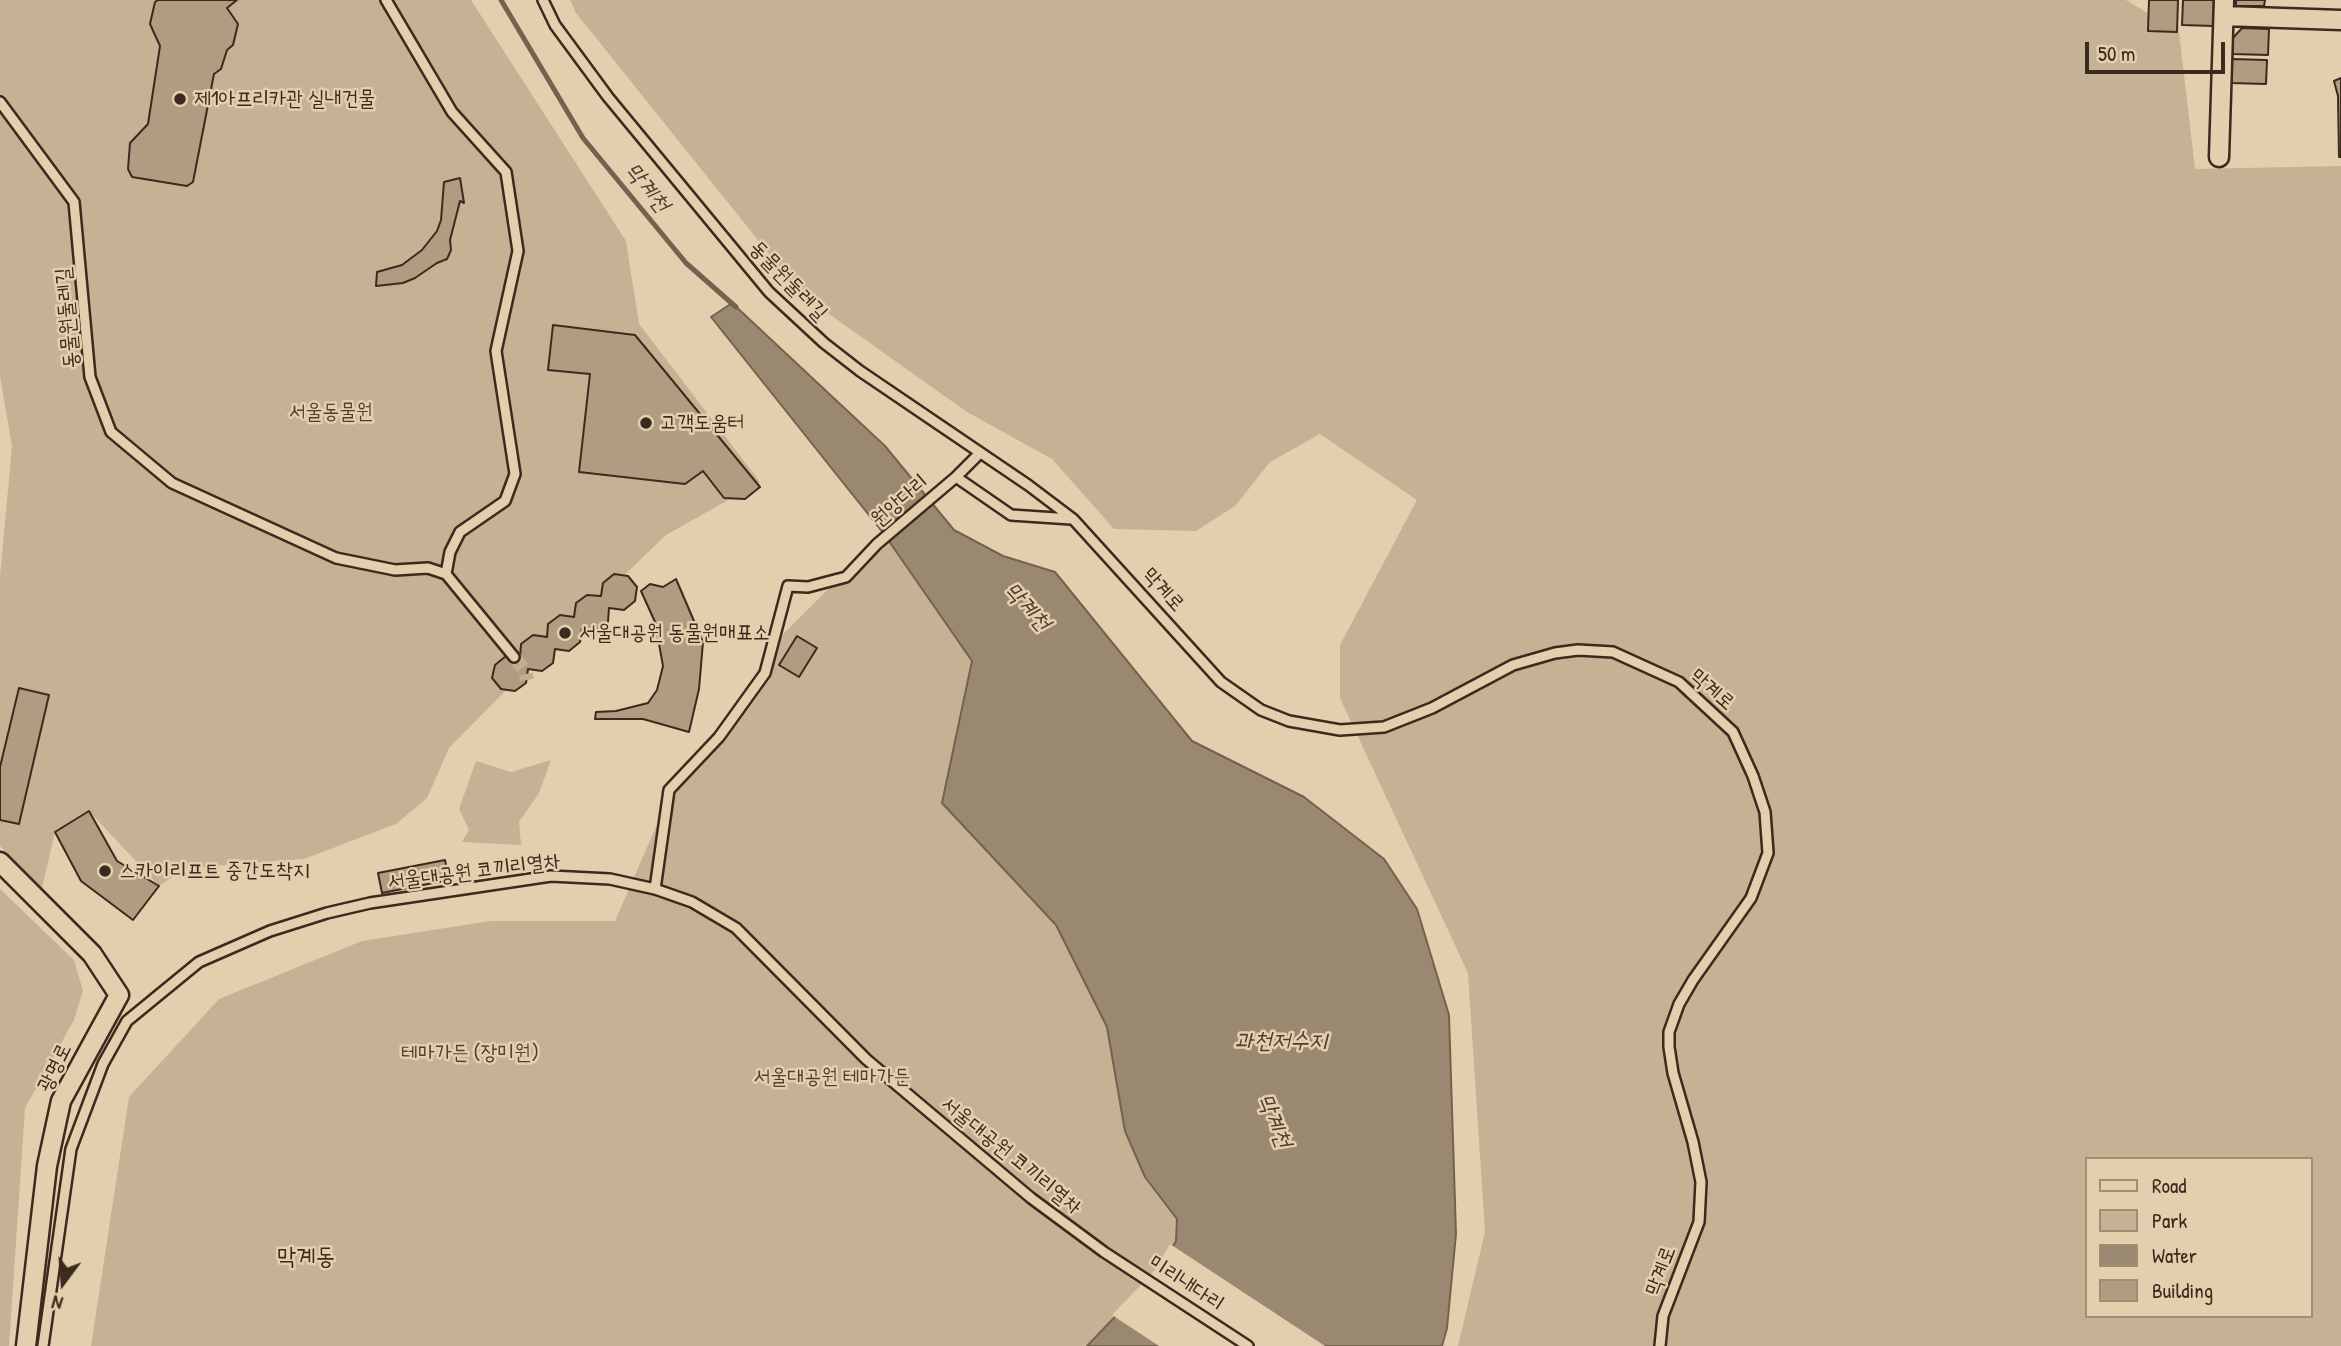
<!DOCTYPE html>
<html>
<head>
<meta charset="utf-8">
<style>
  body { margin:0 }
  #map { position:relative; width:2341px; height:1346px; overflow:hidden; background:#e3cfae; font-family:"Patrick Hand",sans-serif }
  canvas { display:block }
  .legend { position:absolute; left:2085px; top:1157px; width:228px; height:161px; box-sizing:border-box; background:#e3cfae; border:2px solid #a08d74; margin:0; padding:9px 12px; list-style:none; font-size:21px; color:#3b2a1e }
  .legend li { display:flex; align-items:center; gap:14px; height:35px }
  .legend b { width:35px; border:2px solid #a08d74 }
  .north { position:absolute; left:28px; top:1248px; width:70px; height:70px; -webkit-text-stroke:5px #e3cfae; paint-order:stroke; rotate:196deg; font-size:19px; font-weight:700; line-height:28px; text-align:center; color:#3b2a1e }
  .north::after { content:''; display:block; margin:auto; width:24px; height:32px; background:#3b2a1e; clip-path:polygon(50% 0,100% 100%,50% 72%,0 100%) }
  .scale { position:absolute; left:2085px; top:42px; width:140px; height:32px; box-sizing:border-box; border:4px solid #3b2a1e; border-top:0; padding-left:9px; font-size:21px; line-height:24px; white-space:nowrap; color:#3b2a1e; -webkit-text-stroke:5px #e3cfae; paint-order:stroke }
</style>
</head>
<body>
<div id="map">
<canvas width="2341" height="1346"></canvas>
<ul class="legend">
<li><b style="height:9px;background:#e3cfae"></b>Road</li>
<li><b style="height:19px;background:#c5b194"></b>Park</li>
<li><b style="height:19px;background:#9a8870"></b>Water</li>
<li><b style="height:19px;background:#af9c81"></b>Building</li>
</ul>
<div class="north">N</div>
<div class="scale">50 m</div>
</div>
<script>
const context = document.querySelector('canvas').getContext('2d');
context.lineJoin = 'round';
function paint(path, color) { context.fillStyle = color; context.fill(path, 'evenodd'); }
function strokePath(path, color, width, dash) { context.strokeStyle = color; context.lineWidth = width; context.lineCap = dash ? 'butt' : 'round'; context.setLineDash(dash || []); context.stroke(path); }
function drawText(font, color, halo, rows, align = 'center') {
  context.font = font + ' "Patrick Hand","Poor Story",sans-serif'; context.lineWidth = 5; context.setLineDash([]); context.textBaseline = 'middle'; context.strokeStyle = halo; context.fillStyle = color; for (const [text, x, y, turn = 0] of rows) {
    context.save(); context.translate(x, y); context.rotate((+turn || 0) * Math.PI / 180); context.textAlign = isNaN(turn) ? turn : align; if (halo) context.strokeText(text, 0, 0); context.fillText(text, 0, 0); context.restore();
  }
}
const green = new Path2D(`
  M 0,0 L 471,0 L 626,241 L 639,324 L 760,482 L 666,535 L 525,671 L 449,748 L 427,798 L 396,824 L 304,859 L 185,868 L 159,886 L 89,811 L 55,832 L 42,888 L 0,846 L 0,577 L 12,446 L 0,376 Z
  M 570,0 L 2126,0 L 2179,32 L 2195,169 L 2341,166 L 2341,1346 L 1458,1346 L 1485,1232 L 1468,973 L 1340,698 L 1340,645 L 1417,500 L 1320,434 L 1270,462 L 1235,506 L 1196,531 L 1114,529 L 1052,459 L 967,412 L 822,309 L 790,280 L 576,13 ZM 2087,1159 L 2311,1159 L 2311,1316 L 2087,1316 Z
  M 884,534 L 972,661 L 942,803 L 1056,925 L 1107,1027 L 1125,1131 L 1145,1177 L 1177,1219 L 1176,1241 L 1158,1272 L 1087,1346 L 91,1346 L 129,1097 L 219,999 L 362,941 L 490,921 L 615,921 L 666,804 L 785,632 Z
  M 551,760 L 539,793 L 519,822 L 521,845 L 462,842 L 469,830 L 459,809 L 476,761 L 511,772 Z
  M 0,889 L 74,960 L 83,991 L 74,1020 L 25,1108 L 9,1346 L 0,1346 Z`);
const water = new Path2D(`
  M 732,303 L 885,446 L 954,530 L 1003,556 L 1055,572 L 1192,741 L 1304,797 L 1384,859 L 1417,909 L 1449,1015 L 1456,1234 L 1447,1328 L 1442,1346 L 1087,1346 L 1158,1272 L 1176,1241 L 1177,1219 L 1145,1177 L 1125,1131 L 1107,1027 L 1056,925 L 942,803 L 972,661 L 884,534 L 711,317 Z`);
const pier = new Path2D(`
  M 1170,1244 L 1325,1346 L 1159,1346 L 1112,1315 L 1155,1270 Z`);
const stream = new Path2D(`
  M 501,0 L 583,138 L 686,263 L 736,307`);
const building = new Path2D(`
  M 158,0 L 237,0 L 227,8 L 238,24 L 233,45 L 227,50 L 221,69 L 214,74 L 193,182 L 187,186 L 132,177 L 128,169 L 130,143 L 148,124 L 160,46 L 150,24 L 155,2 Z
  M 2149,0 L 2178,0 L 2177,32 L 2148,31 Z
  M 2183,0 L 2214,0 L 2213,26 L 2182,25 Z
  M 2236,0 L 2265,0 L 2264,6 L 2236,6 Z
  M 2242,28 L 2269,29 L 2268,55 L 2232,54 L 2232,39 Z
  M 2232,59 L 2267,60 L 2266,84 L 2232,83 Z
  M 2341,78 L 2341,157 L 2339,157 L 2338,96 L 2334,81 Z
  M 460,178 L 464,203 L 460,201 L 450,240 L 451,250 L 447,259 L 437,263 L 415,278 L 403,283 L 376,286 L 377,272 L 402,265 L 422,250 L 437,231 L 441,220 L 444,182 Z
  M 553,325 L 635,335 L 760,487 L 745,499 L 724,498 L 703,471 L 685,484 L 579,472 L 590,374 L 548,370 Z
  M 614,574 L 628,576 L 637,587 L 635,601 L 624,610 L 609,608 L 608,622 L 596,630 L 582,628 L 580,642 L 569,651 L 555,649 L 553,663 L 542,671 L 528,669 L 526,683 L 515,691 L 501,689 L 492,678 L 495,665 L 506,656 L 520,658 L 521,644 L 533,635 L 547,637 L 548,624 L 560,615 L 574,617 L 576,603 L 587,595 L 601,596 L 603,583 Z
  M 676,579 L 703,642 L 699,689 L 689,732 L 643,719 L 595,719 L 596,712 L 616,711 L 648,703 L 657,690 L 663,666 L 655,622 L 641,591 L 650,584 L 663,587 Z
  M 797,636 L 817,648 L 799,677 L 779,665 Z
  M 19,688 L 49,695 L 19,824 L 0,820 L 0,767 Z
  M 89,811 L 117,861 L 159,886 L 133,920 L 81,881 L 55,832 Z
  M 445,860 L 449,880 L 382,893 L 378,873 Z`);
const pedestrianTunnel = new Path2D(`
  M 514,657 L 525,671 L 527,680`);
const service = new Path2D(`
  M 386,0 L 452,112 L 506,172 L 518,251 L 496,351 L 515,474 L 505,501 L 460,532 L 450,552 L 446,574 L 514,657
  M 543,0 L 555,25 L 608,97 L 769,292 L 824,343 L 860,371 L 1028,485 L 1073,519 L 1221,682 L 1261,710 L 1289,721 L 1340,730 L 1384,727 L 1432,708 L 1513,665 L 1555,653 L 1578,650 L 1613,652 L 1679,682 L 1733,732 L 1753,776 L 1765,812 L 1768,853 L 1751,898 L 1693,980 L 1679,1004 L 1669,1032 L 1669,1047 L 1673,1073 L 1693,1142 L 1701,1182 L 1699,1222 L 1663,1316 L 1660,1346
  M 0,102 L 74,202 L 90,377 L 111,432 L 172,483 L 336,558 L 395,570 L 428,568 L 446,574
  M 956,477 L 980,453
  M 655,889 L 669,790 L 719,737 L 765,673 L 788,586 L 808,587 L 846,577 L 877,544 L 956,477 L 1011,515 L 1071,519
  M 43,1346 L 71,1149 L 103,1064 L 127,1021 L 199,962 L 270,931 L 327,913 L 370,903 L 551,876 L 610,879 L 655,889 L 692,902 L 736,928 L 866,1059 L 1031,1198 L 1104,1252 L 1248,1346`);
const minor = new Path2D(`
  M 2224,16 L 2341,20
  M 2219,157 L 2224,0
  M 0,862 L 92,954 L 119,995 L 61,1101 L 47,1166 L 26,1346`);
const markers = [
  [180,99,7,"#3b2a1e"],
  [646,423,7,"#3b2a1e"],
  [565,633,7,"#3b2a1e"],
  [105,871,7,"#3b2a1e"]
];
const poiNames = [
  ["제1아프리카관 실내건물",194,99],
  ["고객도움터",660,423],
  ["서울대공원 동물원매표소",579,633],
  ["스카이리프트 중간도착지",119,871]
];
const streetNames = [
  ["동물원둘레길",788,281,46],
  ["동물원둘레길",68,318,-95],
  ["원앙다리",900,501,-41],
  ["막계로",1163,590,48],
  ["막계로",1712,690,41],
  ["서울대공원 코끼리열차",474,872,-7],
  ["광명로",55,1068,-64],
  ["서울대공원 코끼리열차",1011,1156,39],
  ["막계로",1661,1271,-69],
  ["미리내다리",1186,1284,33]
];
const parkNames = [
  ["서울동물원",331,412],
  ["테마가든 (장미원)",470,1053],
  ["서울대공원 테마가든",832,1077]
];
const waterNames = [
  ["막계천",647,188,51],
  ["막계천",1027,607,48],
  ["과천저수지",1281,1042],
  ["막계천",1274,1121,68]
];
const quarterNames = [
  ["막계동",306,1258]
];
paint(green, '#c5b194');
paint(water, '#9a8870');
strokePath(water, '#74624f', 2);
paint(pier, '#e3cfae');
strokePath(stream, '#74624f', 5);
paint(building, '#af9c81');
strokePath(building, '#3b2a1e', 2);
strokePath(pedestrianTunnel, '#c1ae91', 14, [14, 7]);
strokePath(service, '#3b2a1e', 14);
strokePath(minor, '#3b2a1e', 23);
strokePath(service, '#e3cfae', 9);
strokePath(minor, '#e3cfae', 18);
for (const [x, y, r, color] of markers) { const dot = new Path2D(); dot.arc(x, y, r, 0, 2 * Math.PI); context.fillStyle = color; context.fill(dot); strokePath(dot, '#e3cfae', 2.5); }
drawText('21px', '#3b2a1e', '#e3cfae', poiNames, 'left');
drawText('21px', '#3b2a1e', '#e3cfae', streetNames);
drawText('21px', '#503e30', '#e3cfae', parkNames);
drawText('italic 23px', '#4e3d2e', '#e3cfae', waterNames);
drawText('24px', '#3b2a1e', '#e3cfae', quarterNames);
</script>
</body>
</html>
